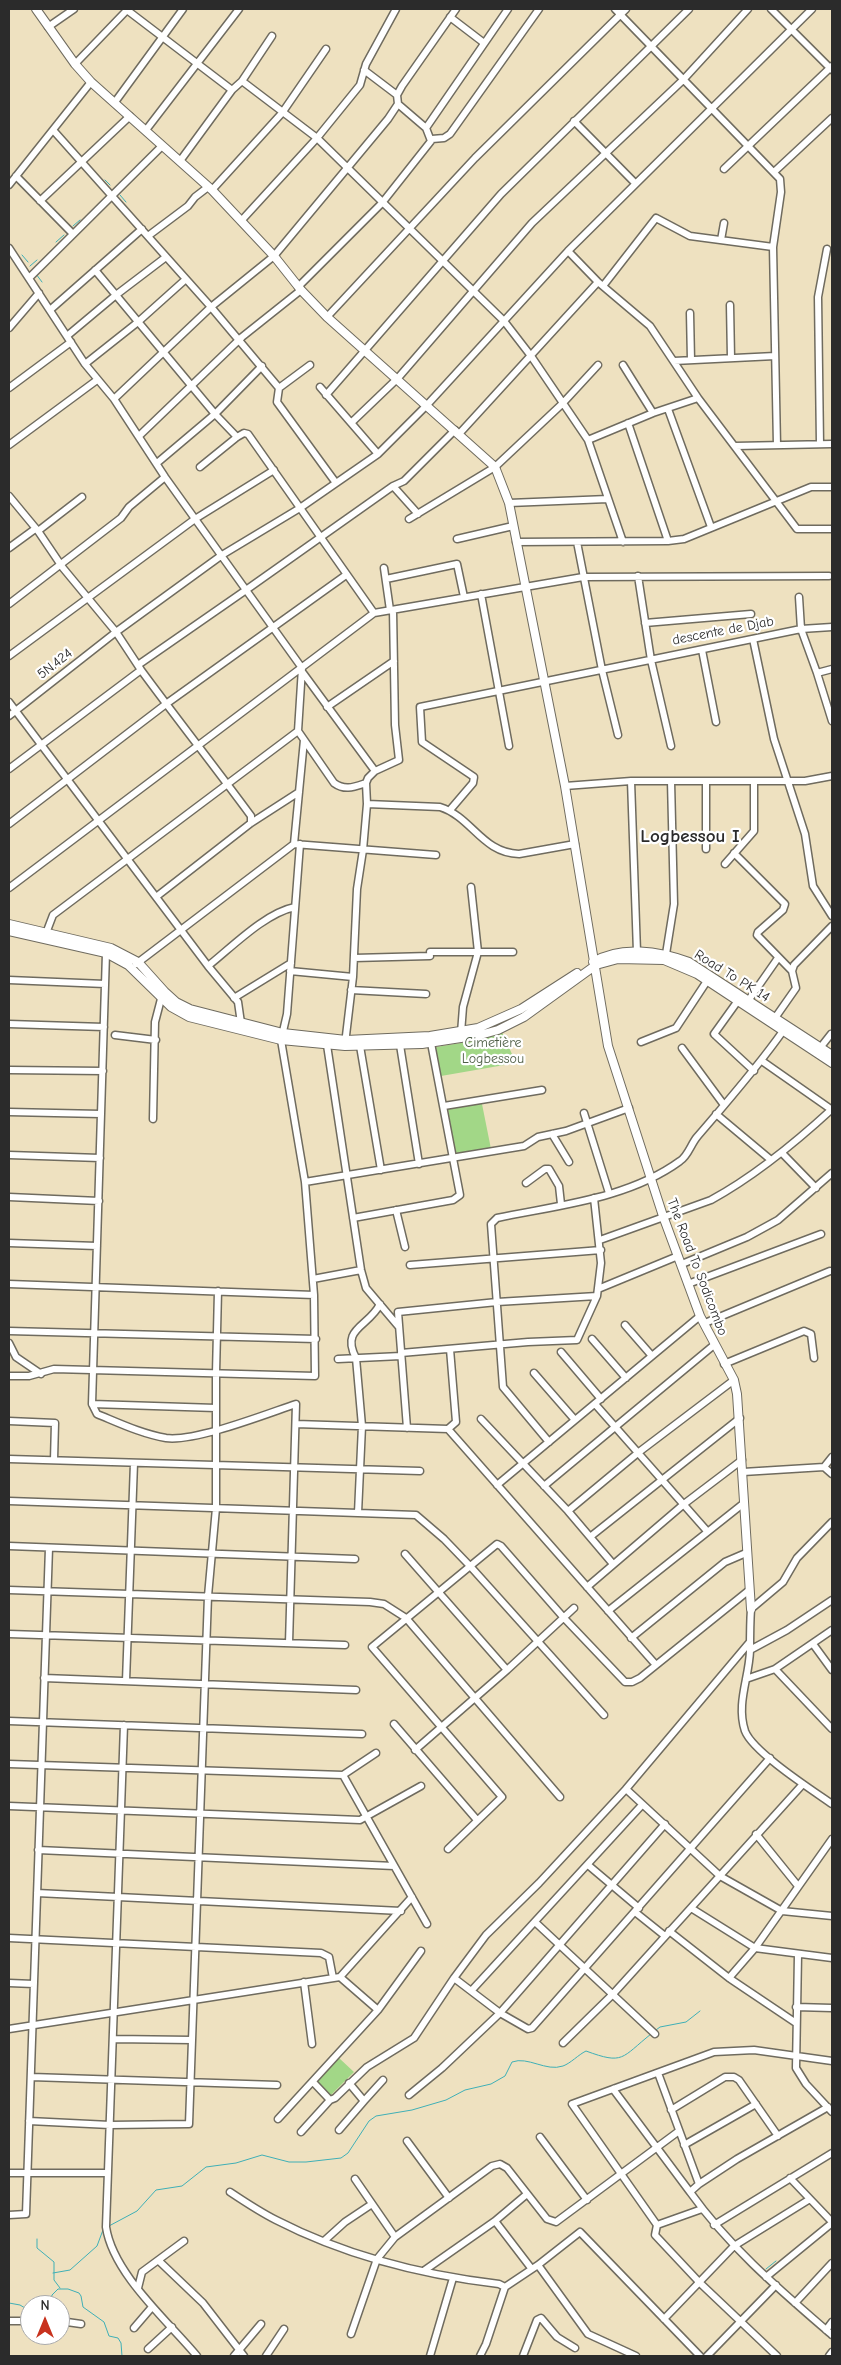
<!DOCTYPE html>
<html>
<head>
<meta charset="utf-8">
<style>
  body { margin:0 }
  #map { position:relative; width:841px; height:2365px; overflow:hidden; background:#eee1c0; font-family:"Comic Neue",sans-serif }
  canvas { display:block }
  .frame { position:absolute; inset:0; border:10px solid #2b2b2b; pointer-events:none }
  .north { position:absolute; left:20px; top:2295px; width:50px; height:50px; box-sizing:border-box; background:#fff; border:1px solid #aaa; border-radius:50%; rotate:0deg; font-size:14px; font-weight:700; line-height:20px; text-align:center; color:#2b2b2b }
  .north::after { content:''; display:block; margin:auto; width:18px; height:22px; background:#c8321e; clip-path:polygon(50% 0,100% 100%,50% 72%,0 100%) }
</style>
</head>
<body>
<div id="map">
<canvas width="841" height="2365"></canvas>
<div class="frame"></div>
<div class="north">N</div>
</div>
<script>
const context = document.querySelector('canvas').getContext('2d');
context.lineJoin = 'round';
function paint(path, color) { context.fillStyle = color; context.fill(path, 'evenodd'); }
function strokePath(path, color, width, dash) { context.strokeStyle = color; context.lineWidth = width; context.lineCap = dash ? 'butt' : 'round'; context.setLineDash(dash || []); context.stroke(path); }
function drawText(font, color, halo, rows, align = 'center') {
  context.font = font + ' "Comic Neue",sans-serif'; context.lineWidth = 4.5; context.setLineDash([]); context.textBaseline = 'middle'; context.strokeStyle = halo; context.fillStyle = color; for (const [text, x, y, turn = 0] of rows) {
    context.save(); context.translate(x, y); context.rotate((+turn || 0) * Math.PI / 180); context.textAlign = isNaN(turn) ? turn : align; if (halo) context.strokeText(text, 0, 0); context.fillText(text, 0, 0); context.restore();
  }
}
const green = new Path2D(`
  M 502,1032 L 516,1063 L 441,1076 L 434,1054 L 437,1054 L 436,1047 L 473,1041 Z
  M 481,1099 L 491,1149 L 457,1153 L 455,1151 L 447,1104 Z
  M 339,2058 L 354,2072 L 329,2097 L 315,2082 Z`);
const stream = new Path2D(`
  M 105,180 L 110,185
  M 120,195 L 126,202
  M 73,226 L 80,220
  M 56,242 L 64,235
  M 22,255 L 28,262
  M 12,259 L 16,265
  M 30,266 L 37,260
  M 36,274 L 42,282
  M 656,2030 L 660,2027 L 686,2022 L 700,2011
  M 109,2226 L 137,2211 L 156,2190 L 182,2186 L 206,2167 L 236,2163 L 262,2155 L 289,2162 L 306,2162 L 341,2158 L 348,2153 L 369,2121 L 376,2116 L 412,2110 L 446,2100 L 465,2090 L 491,2084 L 505,2076 L 512,2062 C 528,2056 546,2072 563,2066 C 571,2063 578,2055 586,2051 C 624,2065 621,2058 651,2034
  M 37,2239 L 37,2248 L 54,2262 L 54,2280 L 60,2288
  M 766,2269 L 776,2261
  M 53,2273 L 70,2270 L 97,2246 L 103,2230
  M 9,2303 L 20,2305 L 30,2311
  M 50,2305 L 52,2295 L 58,2289 L 68,2289 L 79,2293 L 81,2296 L 83,2307 L 104,2322 L 109,2336 L 118,2338 L 121,2343 L 122,2356
  M 826,2323 L 831,2319`);
const minor = new Path2D(`
  M 615,9 L 780,179 L 781,192 L 773,247 L 777,445
  M 771,9 L 832,70
  M 127,10 L 232,90
  M 450,17 L 484,43
  M 48,27 L 74,9
  M 75,64 L 128,9
  M 364,70 L 397,95
  M 242,81 L 317,138 L 504,321 L 531,356 L 588,440 L 623,542
  M 115,102 L 183,9
  M 574,121 L 635,183
  M 426,128 L 508,9
  M 53,130 L 211,307 L 279,388 L 277,402 L 336,483
  M 146,130 L 239,9
  M 432,139 L 444,138 L 450,134 L 539,9
  M 180,161 L 232,90 L 242,81 L 272,36
  M 724,169 L 832,66
  M 774,172 L 832,118
  M 16,176 L 73,234
  M 9,185 L 91,82
  M 212,190 L 282,113 L 326,49
  M 40,201 L 130,116
  M 241,221 L 317,138 L 360,85 L 366,64 L 396,9
  M 148,236 L 188,206 L 195,197 L 208,187
  M 721,240 L 724,223
  M 9,248 L 85,364 L 114,399 L 211,307 L 274,256 L 388,119 L 398,104 L 397,95 L 402,86 L 456,9
  M 568,251 L 598,282 L 650,326 L 698,398
  M 95,270 L 215,414 L 237,437
  M 29,278 L 162,146
  M 603,286 L 656,218 L 690,236 L 773,247
  M 298,287 L 382,203 L 431,141 L 426,128 L 398,104
  M 730,305 L 731,358
  M 50,310 L 142,229
  M 690,313 L 691,360
  M 327,317 L 475,158 L 626,9
  M 9,328 L 39,293
  M 67,336 L 116,295 L 166,257
  M 674,361 L 775,356
  M 85,364 L 138,322 L 186,279
  M 623,365 L 653,413
  M 320,387 L 378,454
  M 9,388 L 71,342
  M 279,388 L 310,365
  M 326,395 L 501,194 L 689,9
  M 114,399 L 165,477 L 246,590 L 393,486 L 404,481 L 455,430
  M 668,409 L 711,527
  M 351,423 L 398,378 L 532,223 L 683,80 L 748,9
  M 628,423 L 668,541
  M 459,434 L 598,282
  M 139,436 L 242,337 L 301,290
  M 588,440 L 653,413 L 698,398 L 797,529 L 832,529
  M 820,444 L 818,297 L 827,249
  M 9,445 L 97,380
  M 735,446 L 832,444
  M 157,463 L 215,414 L 262,366
  M 200,467 L 237,437 L 244,433 L 248,434 L 374,613
  M 393,486 L 418,514
  M 9,496 L 38,531 L 63,568 L 116,632 L 141,670 L 9,769
  M 509,503 L 608,499
  M 409,519 L 495,467 L 562,404 L 598,365
  M 38,531 L 82,497
  M 457,539 L 513,526
  M 516,542 L 668,541 L 684,539 L 811,487 L 832,487
  M 577,542 L 602,670 L 618,735
  M 9,548 L 35,529
  M 384,568 L 390,610
  M 638,576 L 651,660 L 671,746
  M 386,579 L 457,564 L 464,597
  M 481,594 L 509,746
  M 799,597 L 801,629 L 817,673 L 832,721
  M 9,604 L 121,518 L 129,507 L 165,477
  M 645,623 L 751,614
  M 753,639 L 774,739 L 805,834 L 813,886 L 832,916
  M 702,650 L 716,722
  M 9,656 L 195,519 L 274,470
  M 138,665 L 246,590 L 302,668 L 298,731 L 334,783 C 345,791 354,787 366,783 L 368,778 L 375,771 L 303,673
  M 141,670 C 177,719 215,767 251,816 L 251,823
  M 817,673 L 832,669
  M 9,702 L 208,966 L 238,1002 L 241,1023
  M 327,707 L 394,661
  M 9,716 L 116,632 L 222,555 L 300,508 L 378,454 L 427,405 L 568,251 L 812,9
  M 375,771 L 399,760 L 395,725 L 393,610
  M 631,781 L 637,952
  M 565,786 L 631,781 L 805,781 L 832,776
  M 367,804 L 440,807 C 472,817 482,853 519,854 L 575,844
  M 450,810 L 473,783 L 474,777 L 422,742 L 420,707 L 801,629 L 832,627
  M 9,824 L 166,704 L 346,575
  M 294,844 L 304,740
  M 706,849 L 706,781
  M 734,853 L 785,904 L 783,910 L 758,932 L 757,935 L 792,971
  M 725,864 L 754,831 L 754,781
  M 9,888 L 374,613 L 583,577 L 829,576
  M 156,897 L 251,823 L 299,792
  M 45,936 L 53,915 L 298,731
  M 430,952 L 513,952
  M 106,953 L 92,1404 L 97,1414 C 119,1423 142,1434 166,1438 C 195,1442 266,1414 296,1404 L 289,1643
  M 666,954 L 674,904 L 671,781
  M 354,958 L 430,956
  M 136,964 L 294,844 L 436,855
  M 208,966 C 232,947 265,913 295,907
  M 290,971 L 353,977
  M 9,980 L 105,984
  M 351,990 L 426,994
  M 234,998 L 291,963
  M 748,1001 L 778,958
  M 737,1002 L 714,1034 L 754,1071
  M 775,1018 L 796,988 L 792,971 L 794,965 L 832,926
  M 9,1024 L 104,1027
  M 461,1033 L 463,1007 L 478,952 L 471,887
  M 115,1035 L 156,1040
  M 641,1042 L 676,1028 L 707,981
  M 345,1044 L 353,977 L 357,889 L 363,850 L 367,804 L 366,783
  M 327,1045 L 361,1270 L 366,1288 L 399,1327
  M 400,1045 L 419,1164
  M 360,1046 L 381,1170
  M 682,1048 L 724,1105
  M 820,1048 L 831,1034
  M 762,1061 L 832,1110
  M 9,1070 L 103,1071
  M 444,1106 L 542,1090
  M 9,1112 L 101,1114
  M 584,1113 L 609,1193
  M 716,1114 L 771,1160
  M 153,1119 L 155,1022 L 161,999
  M 552,1134 L 569,1162
  M 782,1153 L 816,1188
  M 9,1155 L 100,1158
  M 305,1182 L 524,1146 L 538,1137 L 566,1131 L 629,1108
  M 526,1183 L 545,1169 L 549,1169 L 559,1186 L 561,1204
  M 9,1197 L 99,1201
  M 396,1210 L 405,1247
  M 353,1218 L 453,1200 L 460,1195 L 431,1043
  M 600,1240 L 711,1200 C 755,1176 795,1143 832,1109
  M 9,1243 L 97,1246
  M 682,1264 L 747,1237 L 778,1220 L 832,1173
  M 410,1265 L 601,1250
  M 313,1279 L 361,1270
  M 9,1284 L 314,1295
  M 688,1284 L 821,1234
  M 598,1289 L 678,1256
  M 705,1323 L 830,1271
  M 625,1325 L 652,1356
  M 9,1331 L 316,1339
  M 592,1339 L 626,1378
  M 9,1343 L 16,1357 L 41,1374
  M 561,1352 L 601,1399
  M 401,1353 L 528,1342 L 577,1340 L 597,1296 L 601,1263 L 594,1198
  M 338,1359 L 401,1356
  M 724,1364 L 804,1331 L 811,1334 L 814,1358
  M 534,1373 L 575,1420
  M 9,1376 L 29,1376 L 54,1369 L 315,1376 L 314,1295 L 305,1182 L 281,1040 L 287,1014 L 300,844
  M 92,1404 L 216,1408
  M 595,1404 L 707,1531
  M 481,1419 L 568,1511 L 613,1564
  M 9,1421 L 55,1423 L 54,1460
  M 296,1424 L 448,1429 L 456,1422 L 450,1349
  M 407,1428 L 398,1312 L 497,1302 L 597,1296
  M 448,1429 L 656,1665
  M 549,1442 L 503,1387 L 491,1224 L 497,1218 C 558,1205 628,1199 680,1161 C 688,1156 691,1144 697,1137 C 727,1102 757,1068 783,1031
  M 9,1459 L 420,1471
  M 824,1467 L 832,1457
  M 743,1472 L 824,1467 L 832,1474
  M 497,1485 L 700,1316
  M 544,1486 L 714,1345
  M 9,1501 L 416,1515 L 444,1539 L 470,1566 L 604,1715
  M 568,1511 L 639,1452 L 734,1380
  M 358,1513 L 362,1426 L 356,1358 C 340,1328 369,1327 380,1304
  M 832,1522 L 797,1558 L 783,1582 L 751,1609 C 750,1623 750,1637 750,1651 C 749,1678 736,1704 745,1731 C 753,1752 812,1790 832,1804
  M 590,1537 L 740,1418
  M 9,1546 L 355,1559
  M 405,1554 L 507,1670
  M 587,1587 L 684,1504 L 742,1460
  M 9,1590 L 370,1602 L 384,1604 L 406,1618 L 560,1797
  M 608,1611 L 744,1503
  M 9,1634 L 345,1645
  M 631,1638 L 725,1562 L 746,1553
  M 749,1643 L 626,1789 L 720,1876 L 782,1911 L 832,1916
  M 813,1644 L 832,1670
  M 750,1650 L 787,1630 L 832,1600
  M 775,1669 L 832,1729
  M 44,1678 L 356,1690
  M 746,1679 L 775,1669 L 832,1630
  M 126,1681 L 134,1463
  M 9,1721 L 362,1734
  M 394,1724 L 477,1820
  M 124,1725 L 106,2227 C 113,2274 168,2321 197,2356
  M 415,1750 L 507,1670 L 574,1608
  M 9,1764 L 343,1775 L 376,1753
  M 343,1775 L 427,1924
  M 9,1806 L 360,1820 L 421,1786
  M 756,1834 L 798,1886
  M 448,1849 L 502,1797 L 372,1647 L 497,1544 L 501,1546 L 564,1618 L 625,1682 L 632,1682 L 640,1678 L 748,1591
  M 38,1850 L 394,1866
  M 588,1865 L 639,1908
  M 37,1893 L 401,1911
  M 691,1908 L 755,1948 L 832,1958
  M 635,1912 L 665,1936
  M 535,1922 L 655,2034
  M 669,1931 L 729,1978 L 796,2023
  M 9,1938 L 321,1953 L 329,1957 L 333,1978
  M 798,1955 L 796,2068 L 806,2084 L 832,2112
  M 340,1977 L 378,2010
  M 454,1978 L 486,1935 L 539,1883 L 626,1789
  M 729,1978 L 755,1948 L 832,1839
  M 304,1982 L 312,2044
  M 9,1983 L 34,1984
  M 472,1990 L 641,1806
  M 796,2007 L 832,2008
  M 9,2029 L 340,1977 L 412,1897
  M 113,2039 L 192,2040
  M 563,2043 L 613,1994 L 803,1784
  M 658,2073 L 699,2184 L 690,2192 C 730,2248 780,2290 832,2335
  M 31,2077 L 277,2085
  M 313,2082 L 330,2100 L 335,2098 L 367,2067 L 414,2038 L 454,1978 L 500,2013 L 665,1824
  M 613,2089 L 690,2192
  M 409,2095 L 442,2068 L 500,2013 L 528,2029 L 532,2028 L 770,1758
  M 364,2101 L 383,2080
  M 671,2110 L 725,2077 L 734,2077 L 739,2080 L 778,2136
  M 278,2119 L 378,2010 L 421,1951
  M 29,2121 L 110,2125 L 189,2124 L 208,1596 L 216,1508 L 216,1373 L 218,1291
  M 339,2130 L 364,2101 L 349,2083
  M 301,2132 L 330,2100
  M 540,2137 L 587,2200
  M 407,2141 L 449,2198
  M 684,2145 L 756,2104
  M 9,2173 L 108,2173
  M 790,2178 L 832,2222
  M 355,2179 L 395,2237
  M 699,2184 L 737,2159 L 828,2107
  M 230,2192 C 245,2202 260,2212 276,2220 C 344,2255 423,2275 499,2284 L 505,2287
  M 9,2215 L 26,2214 L 49,1548
  M 495,2221 L 527,2194
  M 657,2225 L 702,2209
  M 714,2225 L 832,2153
  M 324,2241 L 345,2222 L 372,2204
  M 159,2261 L 203,2303 L 244,2356
  M 538,2265 L 588,2334 L 636,2356
  M 425,2270 L 495,2221 L 531,2268
  M 766,2277 L 832,2223
  M 138,2288 L 142,2272 L 184,2241
  M 795,2303 L 832,2263
  M 664,2319 L 734,2246 L 810,2199
  M 9,2321 L 30,2321
  M 60,2321 L 81,2324
  M 134,2328 L 152,2307
  M 826,2330 L 832,2322
  M 351,2334 L 377,2259 L 395,2237 L 492,2166 L 500,2164 L 507,2168 L 547,2219 L 556,2222 L 679,2131
  M 148,2349 L 172,2327
  M 234,2356 L 261,2324
  M 266,2356 L 284,2329
  M 430,2356 L 453,2278
  M 480,2356 L 486,2344 L 505,2287 L 538,2265 L 580,2232 L 700,2356
  M 523,2356 L 537,2320 L 541,2318 L 557,2337 L 575,2348
  M 707,2356 L 776,2285
  M 777,2356 L 700,2283 L 655,2235 L 657,2225 L 572,2104 L 714,2052 L 754,2050 L 832,2061
  M 829,2356 L 832,2352`);
const major = new Path2D(`
  M 36,9 L 75,64 L 91,82 L 212,190 L 274,256 L 301,290 L 327,317 L 495,467 L 509,503 L 565,786 L 608,1046 L 663,1216 L 700,1316 L 734,1380 L 737,1394 L 751,1609
  M 9,924 L 111,948 L 138,962 L 165,992 L 176,1002 L 190,1009 L 283,1033 L 346,1040 L 430,1036 L 478,1028 L 521,1009 L 577,973
  M 9,931 L 106,953 L 128,965 L 171,1007 L 189,1017 L 281,1040 L 345,1046 L 422,1044 L 480,1035 L 498,1030 L 524,1017 L 596,965 L 618,959 L 664,960 L 697,974 L 832,1063
  M 593,962 C 621,945 659,951 689,962 L 832,1055`);
const streetNames = [
  ["descente de Djab",723,631,-11],
  ["5N.424",55,664,-38],
  ["Road To PK 14",732,976,32],
  ["The Road To Sodicombo",697,1267,69]
];
const parkNames = [
  ["Cimetière",493,1043],
  ["Logbessou",493,1059]
];
const districtNames = [
  ["Logbessou I",690,837]
];
paint(green, '#a2d787');
strokePath(stream, '#3eafb6', 1);
strokePath(minor, '#6f6b5f', 9);
strokePath(major, '#6f6b5f', 10);
strokePath(minor, '#fff', 6);
strokePath(major, '#fff', 8);
drawText('14px', '#2b2b2b', '#fff', streetNames);
drawText('14px', '#4f5f47', '#fff', parkNames);
drawText('bold 19px', '#2b2b2b', '#fff', districtNames);
</script>
</body>
</html>
